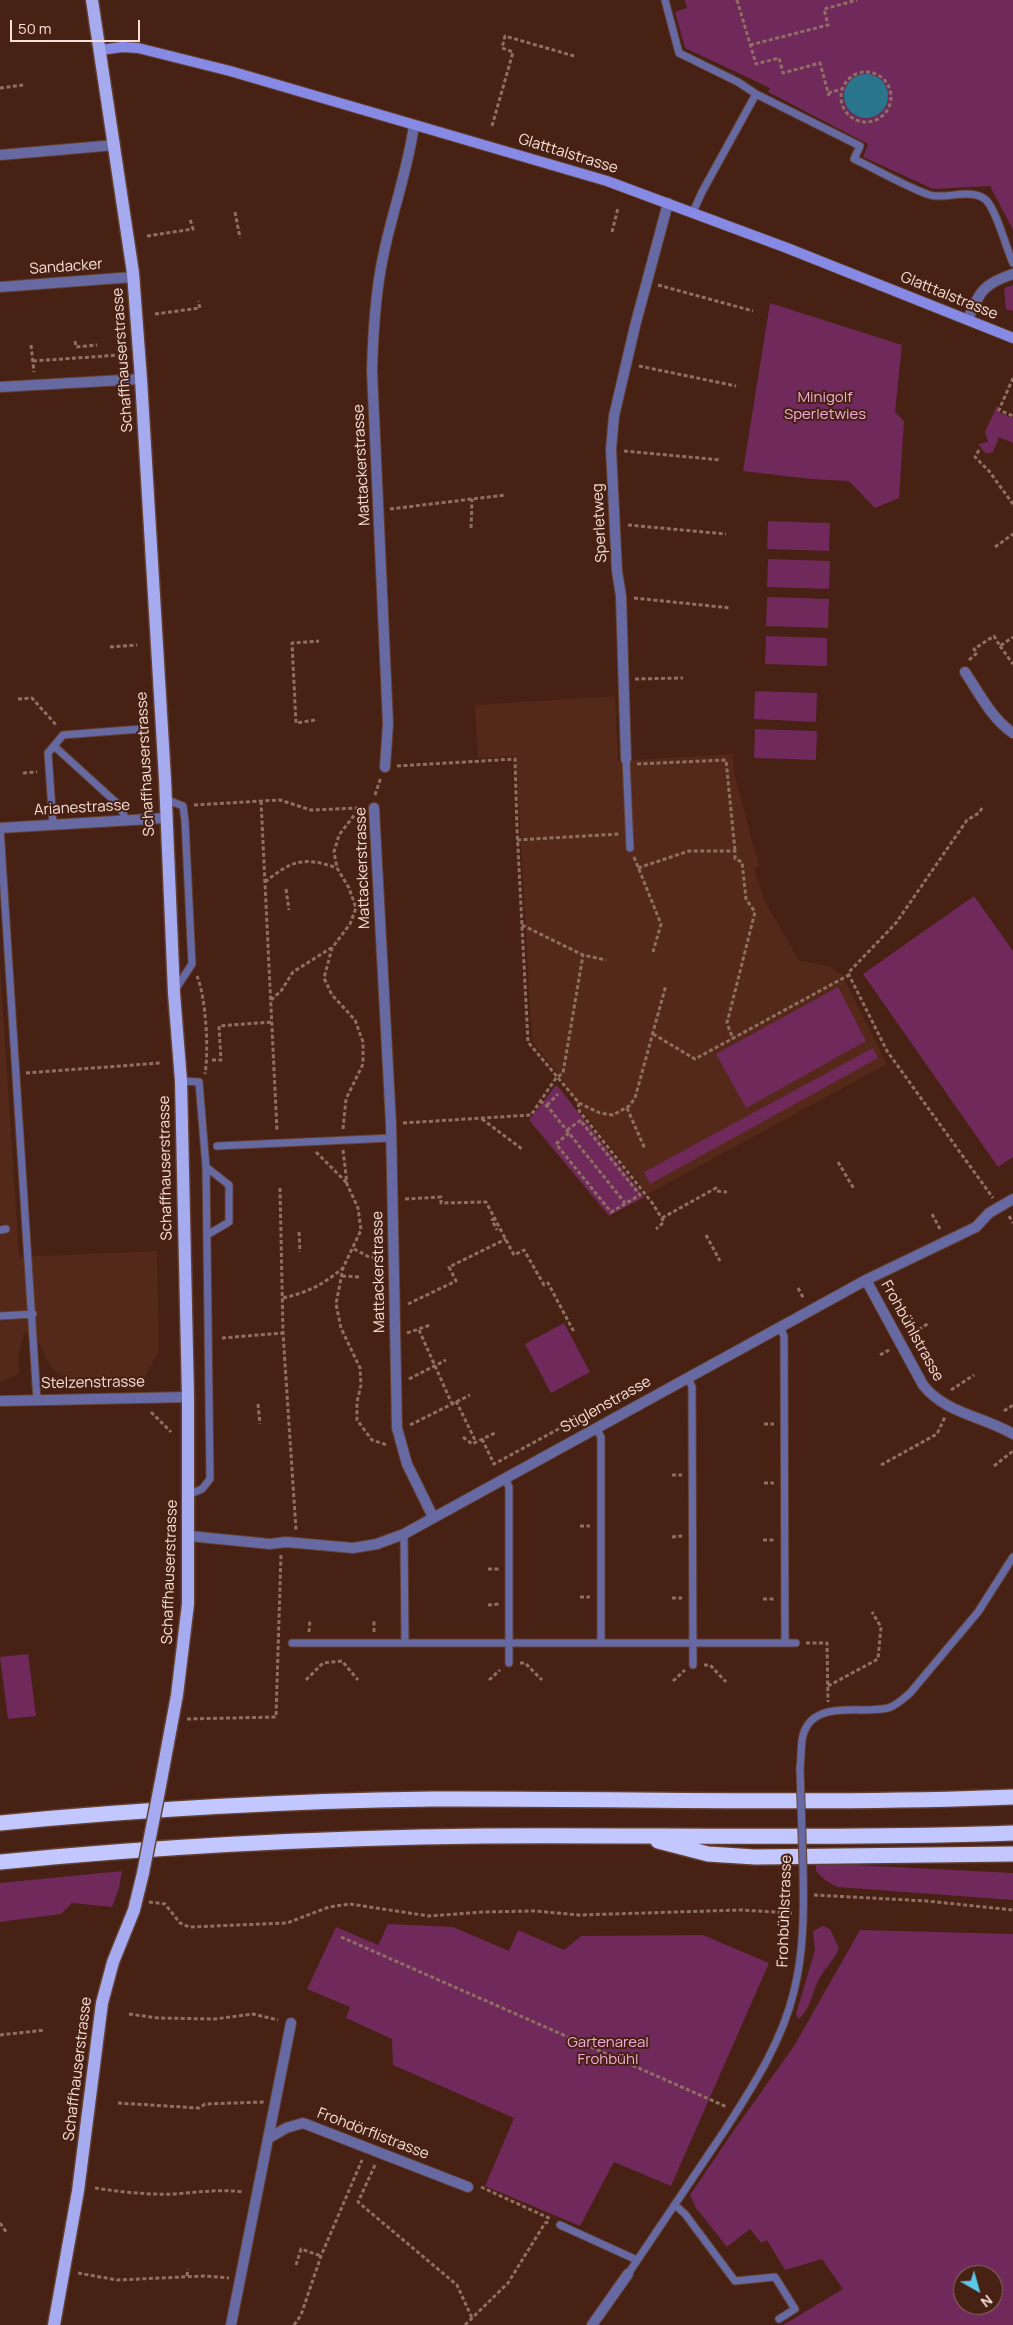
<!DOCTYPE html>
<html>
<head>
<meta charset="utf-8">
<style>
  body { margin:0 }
  #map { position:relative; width:1013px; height:2325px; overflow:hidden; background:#472113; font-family:Manrope,sans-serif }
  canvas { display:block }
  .north { position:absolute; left:953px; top:2265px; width:50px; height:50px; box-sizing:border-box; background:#472113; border:1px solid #8e6d61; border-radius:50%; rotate:142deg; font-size:14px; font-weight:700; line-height:20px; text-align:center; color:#f9dfd6 }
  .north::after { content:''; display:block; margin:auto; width:18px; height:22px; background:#5cc7e8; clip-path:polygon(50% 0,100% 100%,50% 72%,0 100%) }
  .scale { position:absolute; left:10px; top:20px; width:130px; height:22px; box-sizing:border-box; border:2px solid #f9dfd6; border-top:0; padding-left:6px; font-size:15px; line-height:18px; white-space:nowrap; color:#f9dfd6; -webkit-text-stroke:4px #472113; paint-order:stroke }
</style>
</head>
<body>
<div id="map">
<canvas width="1013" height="2325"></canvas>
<div class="north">N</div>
<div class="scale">50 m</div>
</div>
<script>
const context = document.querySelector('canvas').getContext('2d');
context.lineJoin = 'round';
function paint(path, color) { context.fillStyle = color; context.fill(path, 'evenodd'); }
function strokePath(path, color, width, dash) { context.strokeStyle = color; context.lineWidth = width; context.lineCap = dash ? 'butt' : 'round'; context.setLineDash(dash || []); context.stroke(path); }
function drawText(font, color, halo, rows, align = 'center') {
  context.font = font + ' Manrope,sans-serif'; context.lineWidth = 4; context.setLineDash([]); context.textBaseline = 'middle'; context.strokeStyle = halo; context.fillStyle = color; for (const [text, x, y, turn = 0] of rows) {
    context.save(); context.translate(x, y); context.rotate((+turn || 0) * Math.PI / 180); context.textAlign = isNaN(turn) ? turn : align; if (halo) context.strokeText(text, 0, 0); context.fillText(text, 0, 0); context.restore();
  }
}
const built = new Path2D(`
  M 615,696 L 618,761 L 733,754 L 734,773 L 759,866 L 754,868 L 765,902 L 799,960 L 831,967 L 842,975 L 887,1064 L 648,1194 L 581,1110 L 563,1080 L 532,1041 L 516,756 L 478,758 L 475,705 Z
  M 0,965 L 19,1257 L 157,1251 L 159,1351 L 144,1379 L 70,1380 L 51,1368 L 33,1331 L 24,1333 L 18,1356 L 19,1374 L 0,1382 Z`);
const green = new Path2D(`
  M 685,0 L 1013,0 L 1013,230 L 990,186 L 933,189 L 863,157 L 868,144 L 768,92 L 770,88 L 685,48 L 675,12 L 687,8 Z
  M 1013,285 L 1013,311 L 1006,309 L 1004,288 Z
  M 770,303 L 902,345 L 895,412 L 904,421 L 899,498 L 875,508 L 849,481 L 811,479 L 743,471 Z
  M 997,406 L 999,407 L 998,412 L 1013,418 L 1013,443 L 999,437 L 993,452 L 986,454 L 978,444 L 988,442 L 985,432 Z
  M 768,521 L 830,523 L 829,551 L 767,549 Z
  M 768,559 L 830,561 L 829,589 L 767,587 Z
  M 767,597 L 829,599 L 828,628 L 766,626 Z
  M 766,636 L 827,638 L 827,666 L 765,664 Z
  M 755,691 L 817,693 L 816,722 L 754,719 Z
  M 755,729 L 817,731 L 816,760 L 754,758 Z
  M 974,896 L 1013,951 L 1013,1157 L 998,1167 L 863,974 Z
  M 838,987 L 866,1041 L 746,1108 L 716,1054 Z
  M 873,1048 L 878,1058 L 650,1184 L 644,1172 Z
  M 556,1085 L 560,1089 L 644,1197 L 609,1216 L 529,1120 Z
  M 564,1323 L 590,1372 L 551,1393 L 525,1344 Z
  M 28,1654 L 36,1716 L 8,1719 L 0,1657 Z
  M 816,1863 L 1013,1873 L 1013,1900 L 837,1887 L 825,1880 L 816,1871 Z
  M 122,1871 L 119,1888 L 112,1907 L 72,1903 L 61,1914 L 0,1922 L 0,1883 Z
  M 388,1924 L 453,1927 L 509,1951 L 518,1930 L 564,1950 L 581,1936 L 703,1935 L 769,1963 L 671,2186 L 614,2162 L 580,2226 L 485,2186 L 514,2118 L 393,2065 L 392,2039 L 346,2018 L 350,2007 L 307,1989 L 336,1927 L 378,1945 Z
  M 823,1926 L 830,1929 L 839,1948 C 835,1959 828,1965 822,1974 C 812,1988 813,2008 798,2019 L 796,2014 L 815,1950 L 813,1931 Z
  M 860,1930 L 1013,1934 L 1013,2325 L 783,2325 L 843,2289 L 822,2259 L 785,2270 L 767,2240 L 761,2243 L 750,2229 L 727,2247 L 696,2208 L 690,2195 L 732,2133 L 794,2046 ZM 963,2275 L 993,2275 L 993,2305 L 963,2305 Z`);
const water = new Path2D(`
  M844 96a22 22 0 1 1 44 0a22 22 0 1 1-44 0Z`);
const path = new Path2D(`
  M 737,0 L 756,64 L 779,58 L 783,73 L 820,63 L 829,96
  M 750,45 L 828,25 L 824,9 L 857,0
  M841 97a25 25 0 1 1 50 0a25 25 0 1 1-50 0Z
  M 0,88 L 23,85
  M 828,93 L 842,89
  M 492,126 L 513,52 L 502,48 L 505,36 L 574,56
  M 235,212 L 240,238
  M 612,232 L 618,208
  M 147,236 L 193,229 L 190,219
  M 658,285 L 753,311
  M 155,314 L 200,308 L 198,301
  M 75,341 L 76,347 L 97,345
  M 31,345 L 34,372
  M 33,361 L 120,355
  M 639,366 L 736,386
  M 1013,378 L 999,410 L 1013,416
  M 979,450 L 975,457 L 989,471 L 1013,504
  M 624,451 L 721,460
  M 390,509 L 505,495
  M 628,525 L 726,534
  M 471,528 L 472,499
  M 995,547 L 1013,534
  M 634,598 L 731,608
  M 1000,646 L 1013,664
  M 110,647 L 137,645
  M 969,660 L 977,653 L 974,649 L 994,636 L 1000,646 L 1013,637
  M 635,679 L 683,678
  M 18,699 L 32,698 L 57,726
  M 315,720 L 296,723 L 292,643 L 319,641
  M 637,764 L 726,760 L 735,851
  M 397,766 L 515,759 L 517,829 L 528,1042 L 579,1103 L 600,1113 L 613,1115 L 629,1106 L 635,1098 L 666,985
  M 23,773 L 37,772
  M 375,795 L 381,777
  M 261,801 L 277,1131
  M 194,805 L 280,800 L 311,810 L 361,808
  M 982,808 L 979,813 L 967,820 L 896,923 L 848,973 L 887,1051 L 993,1198
  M 517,840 L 619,834
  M 634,857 L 661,924 L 653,952
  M 638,868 L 689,851 L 735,851 L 735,859 L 742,862 L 746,899 L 755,912 L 727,1023 L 733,1039
  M 265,882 C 291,861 303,856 337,868
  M 286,889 L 289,910
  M 522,925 L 583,955 L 606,960
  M 197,976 C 206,998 209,1050 205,1074
  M 271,1000 L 281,991 L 293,972 L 331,948
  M 653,1034 L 695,1059 L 849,975
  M 212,1060 L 221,1060 L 219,1026 L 272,1022
  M 26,1073 L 160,1063
  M 540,1101 L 548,1107 L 625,1203
  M 579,1103 L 578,1108 L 580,1112 L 653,1204 L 664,1222 L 656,1229
  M 547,1105 L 558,1094
  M 627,1108 L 645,1149
  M 482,1119 L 522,1149
  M 403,1123 L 531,1115 L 556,1078 L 563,1073 L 583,955
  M 343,1129 L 346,1099 L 363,1064 L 363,1042 L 355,1020 L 332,995 L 324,978 L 332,948 L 350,924 L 356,908 L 349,888 L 337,868 L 334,852 L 339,835 L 359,809
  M 567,1130 L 581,1120
  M 569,1133 L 556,1144 L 611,1212 L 640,1195 L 580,1120
  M 343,1150 L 347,1184 L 358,1208 L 361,1230 L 343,1268 L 336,1304 L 341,1328 L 360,1368 L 361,1385 L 357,1402 L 357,1420 L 372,1440 L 387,1445
  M 316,1152 L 347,1183
  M 838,1162 L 854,1189
  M 280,1188 L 283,1333 L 296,1530
  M 405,1199 L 441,1197 L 441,1203 L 486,1202 L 514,1255 L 524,1250 L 544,1285 L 548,1283 L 574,1332
  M 932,1214 L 940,1229
  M 1009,1216 L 1013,1223
  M 495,1218 L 492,1220 L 497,1230
  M 662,1218 L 716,1188 L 717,1191 L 727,1192
  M 299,1232 L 300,1252
  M 706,1235 L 720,1261
  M 354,1249 L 369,1257 L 381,1258
  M 342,1276 L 360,1277
  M 798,1288 L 804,1299
  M 283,1298 C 309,1292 322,1285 343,1268
  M 408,1304 L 456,1281 L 449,1267 L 506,1239
  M 419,1330 L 452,1404
  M 407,1333 L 430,1325
  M 913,1333 L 929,1323
  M 222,1338 L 283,1333
  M 880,1355 L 889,1350
  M 409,1379 L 446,1360
  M 951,1390 L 974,1375
  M 456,1401 L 476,1442
  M 258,1404 L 260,1424
  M 1004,1411 L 1013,1405
  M 151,1412 L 171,1432
  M 764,1424 L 774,1424
  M 410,1425 L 470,1395
  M 463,1437 L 472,1444 L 495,1433
  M 482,1439 L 494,1464 L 564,1426
  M 881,1465 L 937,1434 L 945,1417
  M 994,1466 L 1013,1451
  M 672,1475 L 682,1475
  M 764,1483 L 774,1483
  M 580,1526 L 590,1526
  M 672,1537 L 682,1536
  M 763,1540 L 774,1540
  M 488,1569 L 499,1569
  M 580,1597 L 590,1597
  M 672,1598 L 682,1598
  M 763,1599 L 774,1599
  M 488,1605 L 499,1604
  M 309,1632 L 310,1620
  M 374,1632 L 374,1621
  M 806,1643 L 827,1643 L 828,1702
  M 520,1663 L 525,1663 L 542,1680
  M 704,1665 L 710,1665 L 726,1682
  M 306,1680 L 323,1663 L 342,1661 L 358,1680
  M 489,1680 L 500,1670
  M 673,1681 L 685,1670
  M 828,1686 L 878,1659 L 881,1627 L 872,1612
  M 187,1719 L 276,1717 L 281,1554
  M 814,1895 L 927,1901 L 1013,1910
  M 149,1902 L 165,1904 L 180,1923 L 189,1927 L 287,1923 L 329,1907 L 350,1904 L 429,1916 L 483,1912 L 535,1911 L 579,1915 L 741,1910 L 792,1913
  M 341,1937 L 727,2107
  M 129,2014 L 158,2018 L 215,2019 L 253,2014 L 278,2020
  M 0,2035 L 45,2030
  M 118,2103 L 199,2108 L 205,2104 L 264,2102
  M 375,2165 L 358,2202 L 457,2285 L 472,2318
  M 481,2187 L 551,2219
  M 95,2188 C 121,2192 149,2195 175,2194 C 199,2192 220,2189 244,2192
  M 0,2223 L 7,2233
  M 296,2265 L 301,2249 L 321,2256
  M 78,2273 L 117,2280 L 204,2276 L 229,2278
  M 187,2276 L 188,2269
  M 294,2325 L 301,2315 L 321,2256 L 362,2160
  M 465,2325 L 508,2283 L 545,2223 L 549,2222`);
const service = new Path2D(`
  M 665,0 L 679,53 L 738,82 L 756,94 L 860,146 L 854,159 C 876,169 908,188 930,195 C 946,200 972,187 986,200 C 997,211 1006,248 1013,263
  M 693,212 L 702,192 L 756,94
  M 54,746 L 120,806 L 126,820
  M 626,759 L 630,848
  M 165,799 L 183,806 L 185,821 L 192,964 L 175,990
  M 53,825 L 48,753 L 63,735 L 141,729
  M 0,828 L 37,1400
  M 181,1081 L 199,1082 L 206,1167 L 210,1479 L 202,1489 L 188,1495
  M 217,1146 L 391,1138
  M 206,1167 L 229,1185 L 229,1222 L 207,1235
  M 0,1230 L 6,1229
  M 0,1316 L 33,1314
  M 780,1327 L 784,1336 L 785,1643
  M 688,1377 L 692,1387 L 693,1665
  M 596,1428 L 601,1437 L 601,1643
  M 505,1478 L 509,1487 L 509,1663
  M 404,1534 L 405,1643
  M 292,1643 L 796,1643
  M 800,1768 C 801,1759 801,1749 802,1740 C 809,1697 860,1715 888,1708 C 896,1706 903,1699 910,1693 L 978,1612 L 1013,1557
  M 675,2205 L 685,2214 L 735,2281 L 775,2277 L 795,2309 L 779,2319
  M 560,2225 L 637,2260
  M 628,2274 C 660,2226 693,2178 725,2130 C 753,2086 782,2042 794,1991 C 804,1951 804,1909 803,1867`);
const minor = new Path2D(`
  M 0,155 L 115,145
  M 0,287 L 133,277
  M 968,319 C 980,291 983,284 1013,274
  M 0,387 L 141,379
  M 965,672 C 979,693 992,719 1013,733
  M 626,759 L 621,596 L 617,571 L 611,449 L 614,416 L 635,326 L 668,203
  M 385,767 L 388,724 L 372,371 C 373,333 375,295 383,257 C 392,212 408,170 414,125
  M 374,808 L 391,1124 L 397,1428 L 407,1464 L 433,1517
  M 0,828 L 166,818
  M 866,1280 L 923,1385 C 946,1414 983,1416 1013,1434
  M 0,1401 L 188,1397
  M 189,1536 L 270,1544 L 286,1542 L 353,1548 L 377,1544 L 404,1534 L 866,1280 L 976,1227 L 989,1213 L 1013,1199
  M 269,2138 L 286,2128 L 303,2123 L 468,2187
  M 231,2325 L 291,2023
  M 592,2325 L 628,2274`);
const secondary = new Path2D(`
  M 101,50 L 122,47 L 138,48 L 230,71 L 607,181 L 787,248 L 1013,338`);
const primary = new Path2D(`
  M 92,0 L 133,273 L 141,379 L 165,779 L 174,993 L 181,1081 L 188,1397 L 188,1604 L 177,1695 L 160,1786
  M 54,2325 L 78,2191 L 102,2003 L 113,1962 L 134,1910 L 143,1873`);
const motorway = new Path2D(`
  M 0,1823 C 144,1809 288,1801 432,1799 C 626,1798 820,1805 1013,1797
  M 658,1841 L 708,1854 L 755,1857 L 1013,1854
  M 0,1862 C 161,1846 322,1838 483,1836 C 660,1835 837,1839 1013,1833`);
const serviceBridge = new Path2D(`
  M 800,1768 L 803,1867`);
const primaryBridge = new Path2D(`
  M 143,1873 L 160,1786`);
const streetNames = [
  ["Glatttalstrasse",568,154,17],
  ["Sandacker",66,267,-4],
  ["Glatttalstrasse",949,296,22],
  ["Schaffhauserstrasse",123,360,-94],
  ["Mattackerstrasse",362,465,-93],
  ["Sperletweg",600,523,-93],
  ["Schaffhauserstrasse",146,764,-93],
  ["Arianestrasse",82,808,-3],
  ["Mattackerstrasse",363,868,-92],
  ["Schaffhauserstrasse",166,1168,-91],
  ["Mattackerstrasse",379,1272,-91],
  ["Frohbühlstrasse",912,1331,61],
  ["Stelzenstrasse",93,1383,-1],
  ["Stiglenstrasse",606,1405,-29],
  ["Schaffhauserstrasse",170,1572,-88],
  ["Frohbühlstrasse",785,1911,-88],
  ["Schaffhauserstrasse",78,2069,-83],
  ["Frohdörflistrasse",373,2134,21]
];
const parkNames = [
  ["Minigolf",825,398],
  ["Sperletwies",825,415],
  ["Gartenareal",608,2043],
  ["Frohbühl",608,2060]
];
paint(built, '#552919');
paint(green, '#6f295a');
paint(water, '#29768c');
strokePath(service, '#633f32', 9);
strokePath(minor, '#633f32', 12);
strokePath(secondary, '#633f32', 12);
strokePath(primary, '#633f32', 15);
strokePath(motorway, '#633f32', 18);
strokePath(path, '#906f63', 3, [4, 2.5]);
strokePath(service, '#6669a2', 7);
strokePath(minor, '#6669a2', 10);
strokePath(secondary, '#878ae5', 10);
strokePath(primary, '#a6abf0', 12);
strokePath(motorway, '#c2c7ff', 15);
strokePath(serviceBridge, '#633f32', 9, []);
strokePath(primaryBridge, '#633f32', 15, []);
strokePath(serviceBridge, '#6669a2', 7);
strokePath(primaryBridge, '#a6abf0', 12);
drawText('15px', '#f9dfd6', '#472113', streetNames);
drawText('15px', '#f2adda', '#472113', parkNames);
</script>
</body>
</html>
